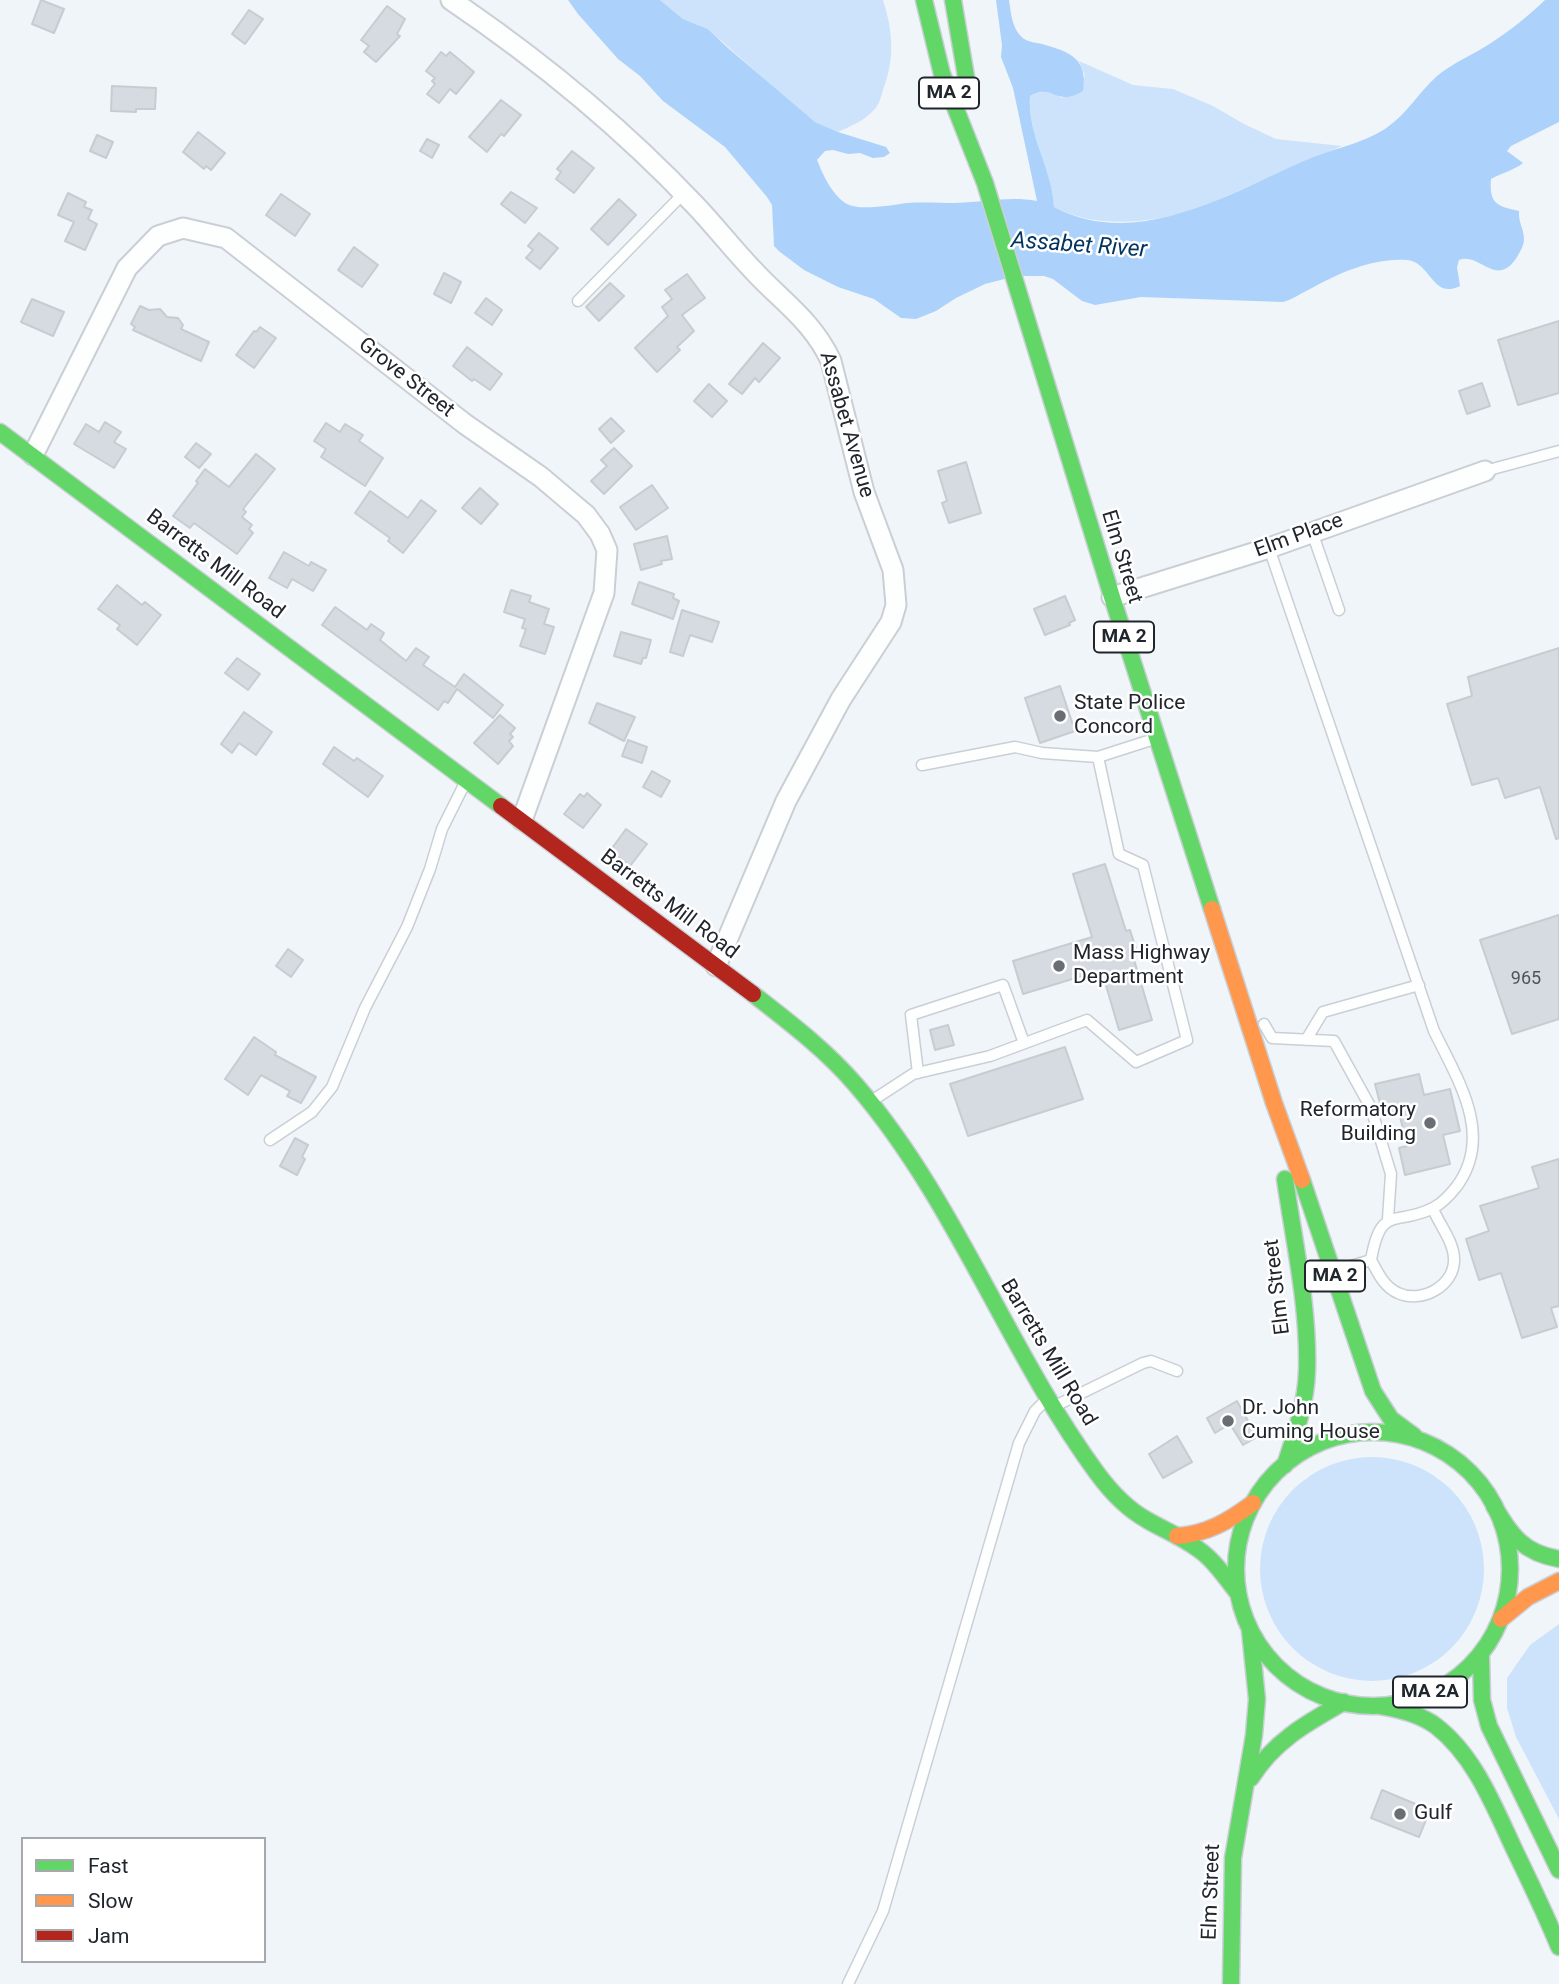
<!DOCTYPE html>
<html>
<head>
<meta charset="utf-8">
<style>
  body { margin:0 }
  #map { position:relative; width:1559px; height:1984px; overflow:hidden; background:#f0f5fa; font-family:Roboto,sans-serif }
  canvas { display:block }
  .legend { position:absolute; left:21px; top:1837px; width:245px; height:126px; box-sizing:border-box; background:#fff; border:2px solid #a6a8ab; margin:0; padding:9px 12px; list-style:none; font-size:21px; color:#20262c }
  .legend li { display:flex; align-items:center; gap:14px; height:35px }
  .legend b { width:35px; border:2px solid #a6a8ab }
</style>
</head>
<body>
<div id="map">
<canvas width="1559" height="1984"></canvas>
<ul class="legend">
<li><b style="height:9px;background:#63d668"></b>Fast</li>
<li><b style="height:9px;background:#ff974d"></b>Slow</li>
<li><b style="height:9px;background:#b3261e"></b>Jam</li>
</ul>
</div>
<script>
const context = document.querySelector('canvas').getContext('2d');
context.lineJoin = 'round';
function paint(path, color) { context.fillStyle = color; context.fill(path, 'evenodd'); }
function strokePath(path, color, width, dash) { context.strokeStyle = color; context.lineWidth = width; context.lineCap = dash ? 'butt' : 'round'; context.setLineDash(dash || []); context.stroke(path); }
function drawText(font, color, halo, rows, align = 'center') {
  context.font = font + ' Roboto,sans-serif'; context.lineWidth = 5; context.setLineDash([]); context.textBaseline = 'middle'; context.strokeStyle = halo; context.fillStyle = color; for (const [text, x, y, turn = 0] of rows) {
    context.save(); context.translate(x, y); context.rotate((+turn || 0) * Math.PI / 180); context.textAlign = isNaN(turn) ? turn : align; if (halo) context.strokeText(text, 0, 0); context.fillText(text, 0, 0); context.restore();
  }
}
const green = new Path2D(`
  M 660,0 L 883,0 C 893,31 895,59 883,90 C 881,97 879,105 874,110 C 864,121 851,126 838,132 L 815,122 L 798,109 L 708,29 L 683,19 Z
  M 1079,61 L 1133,85 L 1173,89 L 1213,106 L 1244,124 L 1276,139 L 1342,146 L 1192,211 C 1147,223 1097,229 1054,207 C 1052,167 1027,135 1030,96 C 1042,89 1050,92 1062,98 L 1085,76 Z
  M1260 1569a112 112 0 1 1 224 0a112 112 0 1 1-224 0Z
  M 1559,1624 L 1559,1819 L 1516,1737 L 1507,1708 L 1507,1678 L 1530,1645 Z`);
const water = new Path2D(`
  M 568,0 L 660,0 L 683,19 L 708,29 L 728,48 L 815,122 L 838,132 L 886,147 L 890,153 L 884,157 L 873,158 L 860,153 L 848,154 L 833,150 L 825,151 L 817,160 C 823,175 832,195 847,204 C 860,211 892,205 907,203 C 923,202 940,203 956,203 C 984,202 1010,196 1037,201 L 1013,88 L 1001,57 L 1002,45 L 996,0 L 1009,0 C 1011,13 1012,32 1026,40 C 1030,42 1037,43 1042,44 C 1070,52 1088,58 1083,91 C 1055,108 1053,82 1030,96 C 1027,135 1052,167 1054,207 C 1139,252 1233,191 1311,158 C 1336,148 1368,142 1389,126 C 1408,112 1420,91 1437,76 C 1454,62 1473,55 1491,43 C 1511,30 1528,16 1545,0 L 1559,0 L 1559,122 L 1511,146 L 1507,151 L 1523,163 C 1515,170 1501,173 1491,179 C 1489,204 1497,206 1519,211 C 1518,222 1524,229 1524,239 C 1524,246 1519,254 1515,260 C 1495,287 1479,252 1459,260 L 1457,267 L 1460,286 C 1432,300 1431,262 1407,260 C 1376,257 1338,273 1312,288 C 1301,293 1294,299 1283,302 L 1141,297 L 1095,305 L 1082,301 L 1053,279 L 1044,276 L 1016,276 L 985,284 L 956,298 L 936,311 L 916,319 L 901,318 L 874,299 L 838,287 L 804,270 L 780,252 L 774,246 L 772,205 L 767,197 L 725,147 L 663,101 L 640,76 L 618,59 L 578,14 Z`);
const building = new Path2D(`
  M 41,0 L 64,9 L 54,33 L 32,24 Z
  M 387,6 L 405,19 L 397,34 L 400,36 L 376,62 L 364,52 L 369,46 L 361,40 Z
  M 249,10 L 263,19 L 245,44 L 232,34 Z
  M 441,52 L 446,56 L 450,52 L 474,72 L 456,94 L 450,89 L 439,103 L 427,94 L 435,84 L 432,81 L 435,78 L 426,71 Z
  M 112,86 L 156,88 L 155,109 L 136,109 L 136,112 L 111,111 Z
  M 501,100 L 521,115 L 504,136 L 501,134 L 487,152 L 469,137 Z
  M 198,132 L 225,153 L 211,170 L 206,166 L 204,169 L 183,152 Z
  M 97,135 L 113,142 L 106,158 L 90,151 Z
  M 427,139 L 439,145 L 432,158 L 420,151 Z
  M 572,151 L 594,168 L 574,193 L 556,179 L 561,172 L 557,169 Z
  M 511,192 L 537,208 L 525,223 L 501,204 Z
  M 68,193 L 86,202 L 84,207 L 92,210 L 88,219 L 97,224 L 85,250 L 65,241 L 74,222 L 58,215 Z
  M 281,194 L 310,214 L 295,236 L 266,215 Z
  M 619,199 L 636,215 L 608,245 L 591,229 Z
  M 539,233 L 558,248 L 540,269 L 526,258 L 533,250 L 528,246 Z
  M 354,247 L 378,265 L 362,287 L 338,270 Z
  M 444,273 L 461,282 L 451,303 L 434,294 Z
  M 687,274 L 705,298 L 682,315 L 694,331 L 677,347 L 680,350 L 657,372 L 635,348 L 668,316 L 662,307 L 672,299 L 665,290 Z
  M 610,283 L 624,296 L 599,321 L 586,307 Z
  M 486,298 L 502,310 L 492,325 L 475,313 Z
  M 32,299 L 64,312 L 53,336 L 21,322 Z
  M 140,306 L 149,310 L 160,309 L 167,317 L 178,318 L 183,325 L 181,329 L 209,342 L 201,361 L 133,330 L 135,327 L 131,324 Z
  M 1559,321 L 1559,393 L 1518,405 L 1498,340 Z
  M 260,327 L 276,338 L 254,368 L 236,355 L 254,331 L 256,332 Z
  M 763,343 L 780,358 L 759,382 L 755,378 L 742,394 L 729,384 Z
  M 467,347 L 502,374 L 490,390 L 474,379 L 472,381 L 453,366 Z
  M 1482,383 L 1490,406 L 1467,414 L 1459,391 Z
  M 709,384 L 727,401 L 712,417 L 694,401 Z
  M 611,418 L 624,431 L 611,443 L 599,429 Z
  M 105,422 L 121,432 L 114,442 L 126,449 L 114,468 L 74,444 L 86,424 L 99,432 Z
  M 326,423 L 340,432 L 345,424 L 363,435 L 359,441 L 383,458 L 365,486 L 321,457 L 326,449 L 314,441 Z
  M 196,443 L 211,454 L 199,468 L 185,457 Z
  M 614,448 L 632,466 L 604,494 L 591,481 L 607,466 L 601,460 Z
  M 256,454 L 275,469 L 243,509 L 246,512 L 242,517 L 252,525 L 249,529 L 253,533 L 237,554 L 194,523 L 190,528 L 173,516 L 198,483 L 196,481 L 205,469 L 229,487 Z
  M 966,462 L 981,513 L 949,523 L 942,503 L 947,501 L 938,471 Z
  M 652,485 L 668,508 L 636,530 L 620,507 Z
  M 480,488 L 498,504 L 481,524 L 462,508 Z
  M 370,491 L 408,518 L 421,500 L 436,511 L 403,553 L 388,541 L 390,538 L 355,513 Z
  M 667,536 L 672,559 L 661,561 L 662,564 L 641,570 L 634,544 Z
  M 284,552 L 309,566 L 311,562 L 326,570 L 313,591 L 292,579 L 287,588 L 269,578 Z
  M 639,582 L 674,594 L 673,598 L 679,601 L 673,619 L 632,604 Z
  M 117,585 L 142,605 L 145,602 L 161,615 L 137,645 L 117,629 L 120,625 L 98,609 Z
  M 511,590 L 531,596 L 529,602 L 549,609 L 544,624 L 554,627 L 545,654 L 520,646 L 526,629 L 522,628 L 525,619 L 504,612 Z
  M 1065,596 L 1075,620 L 1069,623 L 1070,625 L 1045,635 L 1034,609 Z
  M 335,607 L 367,630 L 371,624 L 384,633 L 380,640 L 406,661 L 416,648 L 429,657 L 423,665 L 455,687 L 464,674 L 503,705 L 493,718 L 457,689 L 448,703 L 444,701 L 438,710 L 322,625 Z
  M 682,610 L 719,622 L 712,642 L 690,635 L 683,656 L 670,652 Z
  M 621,632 L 651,640 L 646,658 L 643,658 L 641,664 L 614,656 Z
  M 1559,648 L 1559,838 L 1556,839 L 1540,787 L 1505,798 L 1498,778 L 1472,785 L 1447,704 L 1472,696 L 1468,677 Z
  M 237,658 L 260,674 L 248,690 L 225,673 Z
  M 1060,686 L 1075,731 L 1040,743 L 1025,698 Z
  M 597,703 L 635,717 L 624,741 L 589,723 Z
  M 244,712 L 272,732 L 256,755 L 239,743 L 232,753 L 221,744 Z
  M 500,715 L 515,728 L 510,734 L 513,737 L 509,741 L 513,746 L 498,764 L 474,743 Z
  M 628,740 L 647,747 L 642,763 L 622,756 Z
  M 334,747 L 354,761 L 357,758 L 383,776 L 368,797 L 323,764 Z
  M 652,771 L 670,781 L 661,797 L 643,787 Z
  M 587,793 L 601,805 L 583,828 L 564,814 L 580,794 L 584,797 Z
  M 626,829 L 647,844 L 630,866 L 610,851 Z
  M 1105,864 L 1126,931 L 1130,930 L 1137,952 L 1132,953 L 1152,1020 L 1119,1030 L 1103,975 L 1091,979 L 1089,974 L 1023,994 L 1013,961 L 1092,937 L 1073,874 Z
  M 1559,915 L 1559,1019 L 1512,1034 L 1480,940 Z
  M 288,949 L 303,960 L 291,977 L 276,966 Z
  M 948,1025 L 954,1045 L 935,1050 L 930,1030 Z
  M 254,1037 L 276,1052 L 275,1055 L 316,1077 L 301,1103 L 287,1096 L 290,1091 L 261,1075 L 248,1095 L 225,1079 Z
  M 1065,1047 L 1083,1099 L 968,1136 L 950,1084 Z
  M 1419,1074 L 1424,1095 L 1450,1089 L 1460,1131 L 1443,1135 L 1450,1164 L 1405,1175 L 1399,1148 L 1407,1146 L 1399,1112 L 1383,1115 L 1375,1084 Z
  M 295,1138 L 308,1145 L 302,1157 L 305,1159 L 297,1175 L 280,1166 Z
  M 1559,1159 L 1559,1306 L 1551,1308 L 1557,1327 L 1522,1338 L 1501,1273 L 1479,1280 L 1466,1239 L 1489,1231 L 1480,1206 L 1539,1188 L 1532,1167 Z
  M 1237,1401 L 1257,1437 L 1243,1445 L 1230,1424 L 1215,1433 L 1207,1418 Z
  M 1177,1436 L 1192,1462 L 1163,1478 L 1149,1454 Z
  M 1382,1790 L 1430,1810 L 1419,1837 L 1371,1818 Z`);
const lane = new Path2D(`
  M 578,301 L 684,193
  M 1485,471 L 1559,451
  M 1312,532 L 1339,610
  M 1269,548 L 1434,1031 C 1458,1080 1494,1135 1457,1186 C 1450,1195 1443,1203 1433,1208 C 1396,1227 1381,1203 1371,1260 L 1341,1269
  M 922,765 L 1015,747 L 1042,753 L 1098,757
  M 1264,1024 L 1272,1038 L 1334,1041 L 1371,1108 L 1391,1174 L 1388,1219
  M 1306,1040 L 1323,1012 L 1419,985
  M 918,1073 L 911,1015 L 1003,985 L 1024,1043
  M 870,1102 L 913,1074 L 990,1056 L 1087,1020 L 1136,1062 L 1187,1040 L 1143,865 L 1119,854 L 1098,757 L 1151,740
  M 270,1140 L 312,1112 L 332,1087 L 365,1008 L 407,927 L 430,869 L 442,829 L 465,783
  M 1371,1260 C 1378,1273 1384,1287 1398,1293 C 1421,1304 1455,1286 1454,1259 C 1454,1242 1439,1224 1433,1209
  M 1055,1406 L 1143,1363 L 1151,1361 L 1177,1371
  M 848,1984 L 883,1911 L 1019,1443 L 1035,1411 L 1046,1400`);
const street = new Path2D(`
  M 451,0 C 538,59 623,129 695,205 C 715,226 732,248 752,269 C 781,301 812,320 831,361 L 864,492 L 893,570 L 896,605 L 891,622 L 841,699 L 786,801 L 716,966
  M 33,455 L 127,268 L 158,236 L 183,228 L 226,238 L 465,424 L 541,477 L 586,515 L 600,534 L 607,550 L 604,593 L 522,820
  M 1112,597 L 1269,548 L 1485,471`);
const fast = new Path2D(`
  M 924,0 L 942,74 L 985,183 L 1112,597 L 1212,909
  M 953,0 L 970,100
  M 0,432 L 501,806
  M 753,994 C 789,1022 826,1050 856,1085 C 956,1201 1007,1350 1097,1473 C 1111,1492 1127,1509 1147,1520 C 1164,1530 1182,1537 1198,1549 C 1214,1560 1225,1577 1237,1592
  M 1285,1179 C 1294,1242 1309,1308 1307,1371 C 1306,1404 1295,1435 1285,1465
  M 1302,1180 L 1373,1391 L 1391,1419 L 1414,1436
  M1236 1569a137 137 0 1 1 274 0a137 137 0 1 1-274 0Z
  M 1494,1506 C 1511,1536 1524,1553 1559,1559
  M 1481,1656 L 1482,1700 L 1489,1726 L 1559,1870
  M 1380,1706 C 1399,1709 1420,1714 1436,1726 C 1476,1757 1495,1809 1516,1853 C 1531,1884 1546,1915 1559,1947
  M 1251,1778 C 1274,1741 1307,1723 1344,1702
  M 1231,1984 L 1233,1858 L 1254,1735 L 1257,1699 L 1250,1631`);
const slow = new Path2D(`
  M 1212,909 L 1274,1103 L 1302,1180
  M 1177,1536 C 1207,1534 1229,1521 1253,1503
  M 1501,1619 L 1528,1597 L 1559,1581`);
const jam = new Path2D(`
  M 501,806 L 753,994`);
const markers = [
  [1060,716,7,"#696e74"],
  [1059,966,7,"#696e74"],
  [1430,1123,7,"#696e74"],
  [1228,1421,7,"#696e74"],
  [1400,1814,7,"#696e74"]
];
const numberNames = [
  ["965",1526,979]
];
const shields = [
  [949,93,60],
  [1124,637,60],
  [1335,1276,60],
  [1430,1692,74]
];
const shieldNames = [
  ["MA 2",949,93],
  ["MA 2",1124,637],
  ["MA 2",1335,1276],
  ["MA 2A",1430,1692]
];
const streetNames = [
  ["Grove Street",406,378,38],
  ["Assabet Avenue",846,425,74],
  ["Elm Place",1299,536,-20],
  ["Elm Street",1121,557,73],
  ["Barretts Mill Road",215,565,37],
  ["Barretts Mill Road",669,905,37],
  ["Elm Street",1278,1287,-97],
  ["Barretts Mill Road",1048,1353,59],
  ["Elm Street",1212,1892,-88]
];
const poiNames = [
  ["State Police",1074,704],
  ["Concord",1074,728],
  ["Mass Highway",1073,954],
  ["Department",1073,978],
  ["Reformatory",1416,1111,"right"],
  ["Building",1416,1135,"right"],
  ["Dr. John",1242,1409],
  ["Cuming House",1242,1433],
  ["Gulf",1414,1814]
];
const waterNames = [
  ["Assabet River",1079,246,4]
];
paint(green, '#cde3fb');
paint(water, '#acd2fb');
paint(building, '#d5dbe1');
strokePath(building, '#c7ccd1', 2);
strokePath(lane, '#cacfd5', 13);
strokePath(street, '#cacfd5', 23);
strokePath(fast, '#cacfd5', 19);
strokePath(slow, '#cacfd5', 19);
strokePath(jam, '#cacfd5', 19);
strokePath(lane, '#fdfefe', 10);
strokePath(street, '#fdfefe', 19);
strokePath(fast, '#63d668', 16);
strokePath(slow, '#ff974d', 16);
strokePath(jam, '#b3261e', 16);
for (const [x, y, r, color] of markers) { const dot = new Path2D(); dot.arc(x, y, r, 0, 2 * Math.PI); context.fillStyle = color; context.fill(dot); strokePath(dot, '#fff', 2.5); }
drawText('18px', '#4e545a', null, numberNames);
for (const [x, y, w] of shields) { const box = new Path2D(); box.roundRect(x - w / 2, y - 15.5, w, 31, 5); context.fillStyle = '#fff'; context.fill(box); strokePath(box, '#20262c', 2); }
drawText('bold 19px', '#20262c', null, shieldNames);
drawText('21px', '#20262c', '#fff', streetNames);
drawText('21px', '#20262c', '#fff', poiNames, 'left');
drawText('italic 23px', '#02345f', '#fff', waterNames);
</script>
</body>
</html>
